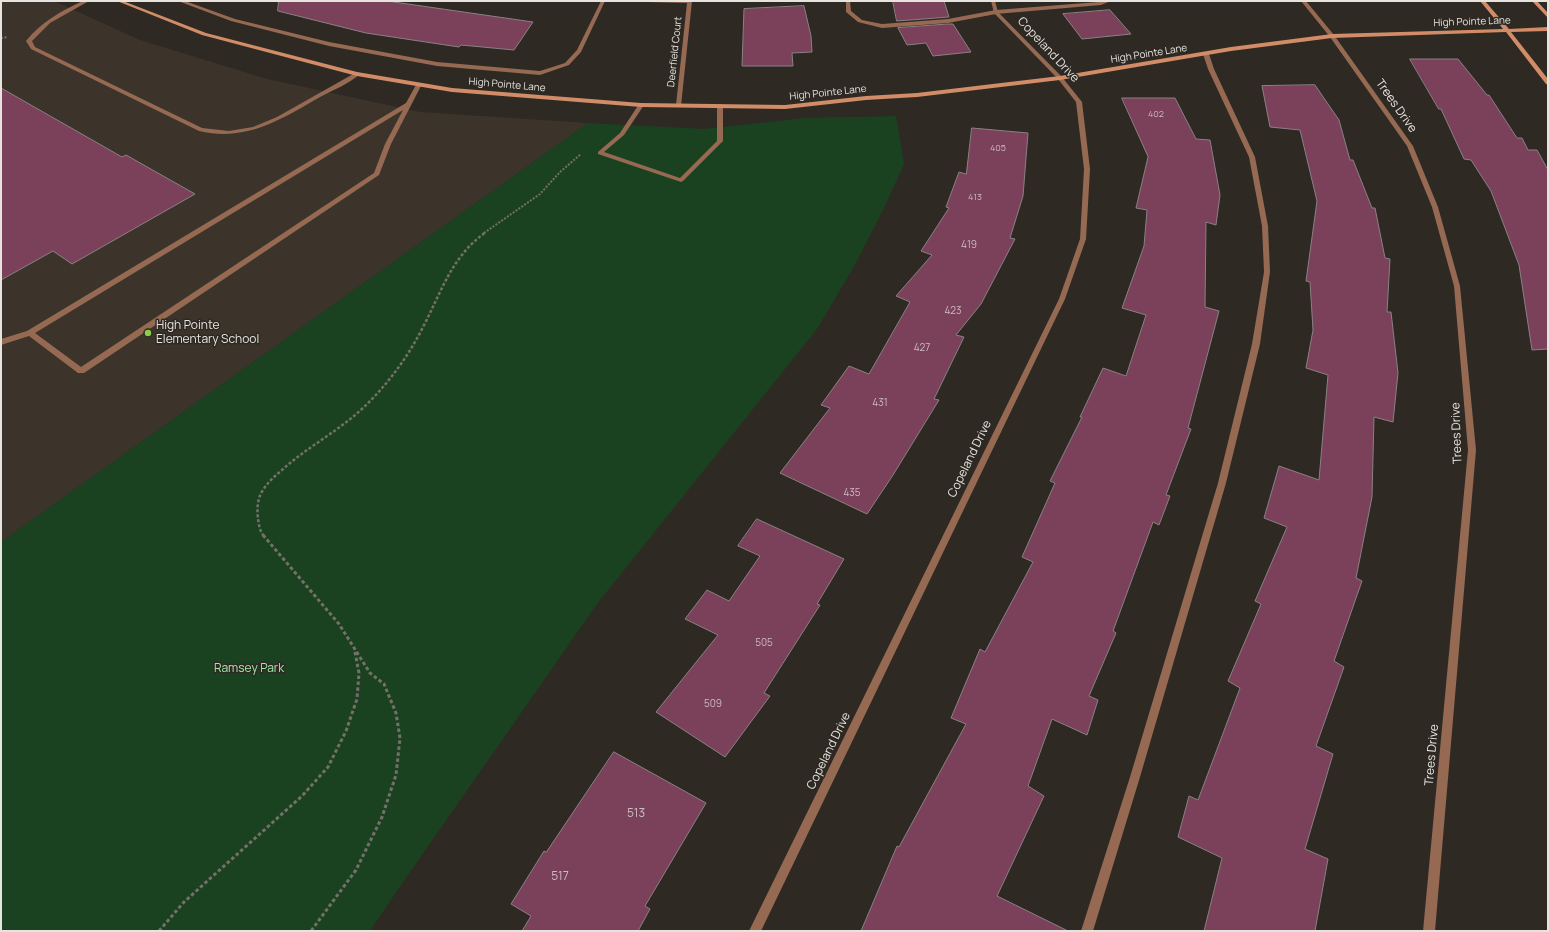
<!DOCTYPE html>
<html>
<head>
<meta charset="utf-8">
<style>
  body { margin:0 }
  #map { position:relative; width:1549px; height:932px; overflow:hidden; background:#2e2923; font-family:Manrope,sans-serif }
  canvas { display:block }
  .frame { position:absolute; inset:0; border:2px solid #e7e4e0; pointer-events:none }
</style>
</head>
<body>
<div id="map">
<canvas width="1549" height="932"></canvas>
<div class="frame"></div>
</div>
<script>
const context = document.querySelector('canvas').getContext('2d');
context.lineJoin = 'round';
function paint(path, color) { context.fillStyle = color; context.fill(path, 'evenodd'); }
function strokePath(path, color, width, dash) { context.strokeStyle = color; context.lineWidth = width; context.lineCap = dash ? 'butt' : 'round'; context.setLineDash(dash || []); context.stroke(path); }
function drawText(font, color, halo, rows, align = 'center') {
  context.font = font + ' Manrope,sans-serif'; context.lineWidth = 3; context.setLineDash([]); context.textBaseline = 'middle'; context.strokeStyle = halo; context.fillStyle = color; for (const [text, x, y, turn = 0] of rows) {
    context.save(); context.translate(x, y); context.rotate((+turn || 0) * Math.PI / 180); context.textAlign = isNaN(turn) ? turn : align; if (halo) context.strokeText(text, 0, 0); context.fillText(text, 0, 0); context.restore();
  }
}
const built = new Path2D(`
  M 1,1 L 54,1 L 140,40 L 267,79 L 420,112 L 588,123 L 1,542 Z`);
const green = new Path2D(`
  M 896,116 L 904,164 L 885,206 L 856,263 L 817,329 L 597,604 L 401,885 L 370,931 L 1,931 L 1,542 L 588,123 L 704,129 L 806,118 Z`);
const building = new Path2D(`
  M 279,1 L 387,1 L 533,22 L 514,50 L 461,45 L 459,47 L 366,33 L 278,11 Z
  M 893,1 L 944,1 L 949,17 L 897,21 Z
  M 804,6 L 811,36 L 812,52 L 792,53 L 793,66 L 742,66 L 744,9 Z
  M 1110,10 L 1131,34 L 1082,39 L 1063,14 Z
  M 948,24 L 953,24 L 971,52 L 933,56 L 926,43 L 907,45 L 898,28 Z
  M 1410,59 L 1458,59 L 1487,95 L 1489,95 L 1517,138 L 1522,138 L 1528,150 L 1537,150 L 1548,170 L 1548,349 L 1532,350 L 1519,265 L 1491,191 L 1471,160 L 1464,159 L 1441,109 L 1439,109 Z
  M 1315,85 L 1339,120 L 1350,160 L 1353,160 L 1372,208 L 1375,208 L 1385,258 L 1390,259 L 1387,312 L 1391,312 L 1398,373 L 1393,422 L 1374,417 L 1372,497 L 1356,578 L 1362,581 L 1334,661 L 1344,667 L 1316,746 L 1333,754 L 1305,849 L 1328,859 L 1315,931 L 1204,931 L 1222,858 L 1178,837 L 1189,796 L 1198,800 L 1240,688 L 1228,681 L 1261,604 L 1255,601 L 1287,527 L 1264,518 L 1279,466 L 1319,480 L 1328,375 L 1306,368 L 1313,330 L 1310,282 L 1306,281 L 1317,201 L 1300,130 L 1270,127 L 1262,86 Z
  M 1,88 L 122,157 L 126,155 L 195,194 L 72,264 L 53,251 L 1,280 Z
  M 1122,98 L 1175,98 L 1196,139 L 1210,140 L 1220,195 L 1216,225 L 1206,222 L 1205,307 L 1219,311 L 1188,428 L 1191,429 L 1166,495 L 1170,496 L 1159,525 L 1153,522 L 1113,631 L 1116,633 L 1089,696 L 1098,700 L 1087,735 L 1052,719 L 1028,786 L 1044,796 L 997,896 L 1068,931 L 861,931 L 897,846 L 899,847 L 966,724 L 951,718 L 980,649 L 985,652 L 1033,562 L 1022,557 L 1055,483 L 1050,481 L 1082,417 L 1080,417 L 1103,368 L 1126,376 L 1146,315 L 1122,308 L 1144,246 L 1147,210 L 1136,208 L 1148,157 Z
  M 972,128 L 1028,133 L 1023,196 L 1010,238 L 1015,239 L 981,304 L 956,335 L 964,337 L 934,399 L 939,400 L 893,475 L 867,514 L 780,473 L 830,408 L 821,405 L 849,366 L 869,374 L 910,302 L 896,296 L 932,255 L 921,251 L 949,208 L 946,207 L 959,172 L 966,174 Z
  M 757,519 L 844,559 L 817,604 L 820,605 L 764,693 L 770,696 L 725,757 L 656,712 L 718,635 L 685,619 L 707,590 L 729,601 L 760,556 L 738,546 Z
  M 614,752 L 706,803 L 645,906 L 650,909 L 638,931 L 522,931 L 531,916 L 511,904 L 544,851 L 546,852 Z`);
const pathFar2 = new Path2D(`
  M 1,38 L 8,37
  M 484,233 L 540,194 L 560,172 L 581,154`);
const pathFar1 = new Path2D(`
  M 264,536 C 260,532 259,525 258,519 C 257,509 257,499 263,490 C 268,482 275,476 282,470 C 307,447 339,431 364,407 C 388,384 408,357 423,327 C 442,291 451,257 486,232`);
const path = new Path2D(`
  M 263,535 L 339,624 L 370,673 L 384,684 L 396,713 L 400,738 L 396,775 L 382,817 L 356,870 L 311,931
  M 159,931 L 184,902 L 302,796 L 328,767 L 346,731 L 357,699 L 359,673 L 355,652`);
const lane = new Path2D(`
  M 83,1 L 89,1 L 50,23 L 32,41 L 35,47 L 202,128 L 229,131 L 253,127 L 277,117 L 355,73 L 360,74 C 349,84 333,90 320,97 C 280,120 246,142 199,131 L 31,49 L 26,41 C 41,22 61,11 83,1 Z
  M 178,1 L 185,1 L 235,19 L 329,42 L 437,62 L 540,71 L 565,63 L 577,50 L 601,1 L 605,1 L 581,52 L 569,65 L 540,75 L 437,66 L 329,46 L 231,21 Z
  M 846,1 L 850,1 L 851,11 L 862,20 L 882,24 L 948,19 L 996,10 L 1111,1 L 1101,5 L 996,14 L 948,23 L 882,28 L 858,22 L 846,12 Z
  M 1206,52 L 1209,54 L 1214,69 L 1255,157 L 1268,226 L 1270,272 L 1260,344 L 1226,483 L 1140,777 L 1093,931 L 1081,931 L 1130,777 L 1218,483 L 1252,344 L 1264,272 L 1262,226 L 1249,157 L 1208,69 L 1203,54 Z
  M 417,83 L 422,84 L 391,144 L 379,175 L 84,373 L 78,373 L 29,336 L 1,345 L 1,339 L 27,331 L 406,103 ZM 403,110 L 385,144 L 374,173 L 81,367 L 35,333 Z
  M 639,104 L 644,105 L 624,135 L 604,152 L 680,178 L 717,141 L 717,106 L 720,104 L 723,106 L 723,141 L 683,181 L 681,182 L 598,154 L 598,152 L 620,133 Z`);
const street = new Path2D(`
  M 645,1 L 692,1 L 681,106 L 676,105 L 687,3 L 647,2 Z
  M 991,1 L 995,1 L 998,12 L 1062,77 L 1082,102 L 1090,169 L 1086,239 L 1065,299 L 761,931 L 749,931 L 1059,299 L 1080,239 L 1084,169 L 1076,102 L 1058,79 L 994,13 Z
  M 1301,1 L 1306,1 L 1334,35 L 1413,146 L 1438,207 L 1460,286 L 1476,450 L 1435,931 L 1423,931 L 1468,450 L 1454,286 L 1432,207 L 1407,146 L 1330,37 Z`);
const secondary = new Path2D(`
  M 117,1 L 123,1 L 206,33 L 357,72 L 452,88 L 641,103 L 785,105 L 866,96 L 917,93 L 1060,76 L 1231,47 L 1332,34 L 1503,29 L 1480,1 L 1485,1 L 1509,29 L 1548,27 L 1548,31 L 1511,32 L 1548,79 L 1548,85 L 1546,84 L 1506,32 L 1332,38 L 1231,51 L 1060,80 L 917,97 L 866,100 L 785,109 L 641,107 L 452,92 L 357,76 L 202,35 Z
  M 1532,1 L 1537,1 L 1548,13 L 1548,18 Z`);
const markers = [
  [148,333,4,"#88cf49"]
];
const farNumbernames = [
  ["402",1156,114],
  ["405",998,148],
  ["413",975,197]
];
const farStreetnames = [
  ["High Pointe Lane",1472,22,-2],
  ["Deerfield Court",675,52,-84],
  ["High Pointe Lane",1149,54,-9],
  ["High Pointe Lane",507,85,5],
  ["High Pointe Lane",828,93,-6]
];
const numberNames = [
  ["419",969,245],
  ["423",953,311],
  ["427",922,348],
  ["431",880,403],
  ["435",852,493],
  ["505",764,643],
  ["509",713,704]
];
const streetNames = [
  ["Copeland Drive",1048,50,47],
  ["Trees Drive",1396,106,55],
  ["Trees Drive",1457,433,-92],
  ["Copeland Drive",970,459,-64],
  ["Copeland Drive",829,751,-64],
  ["Trees Drive",1432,755,-85]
];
const poiNames = [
  ["High Pointe",156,326],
  ["Elementary School",156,340]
];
const parkNames = [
  ["Ramsey Park",249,669]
];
const nearNumbernames = [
  ["513",636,814],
  ["517",560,877]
];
paint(built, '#3c342a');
paint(green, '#1b4220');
paint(building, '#7b415b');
strokePath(building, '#8a8184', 1);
strokePath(pathFar2, '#74706a', 2, [2, 1.5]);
strokePath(pathFar1, '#74706a', 2.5, [3, 2]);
strokePath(path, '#74706a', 3, [3.5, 2.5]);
paint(lane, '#956952');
paint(street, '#956952');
paint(secondary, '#d28c67');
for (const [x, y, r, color] of markers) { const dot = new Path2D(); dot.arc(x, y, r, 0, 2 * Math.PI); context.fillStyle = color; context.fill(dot); strokePath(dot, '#2e2923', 1.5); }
drawText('9px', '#ccbbbf', null, farNumbernames);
drawText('10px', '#e7e4e0', '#2e2923', farStreetnames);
drawText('10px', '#ccbbbf', null, numberNames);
drawText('12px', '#e7e4e0', '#2e2923', streetNames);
drawText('12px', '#e7e4e0', '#2e2923', poiNames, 'left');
drawText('12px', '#a0e9a7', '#2e2923', parkNames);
drawText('12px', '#ccbbbf', null, nearNumbernames);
</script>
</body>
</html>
